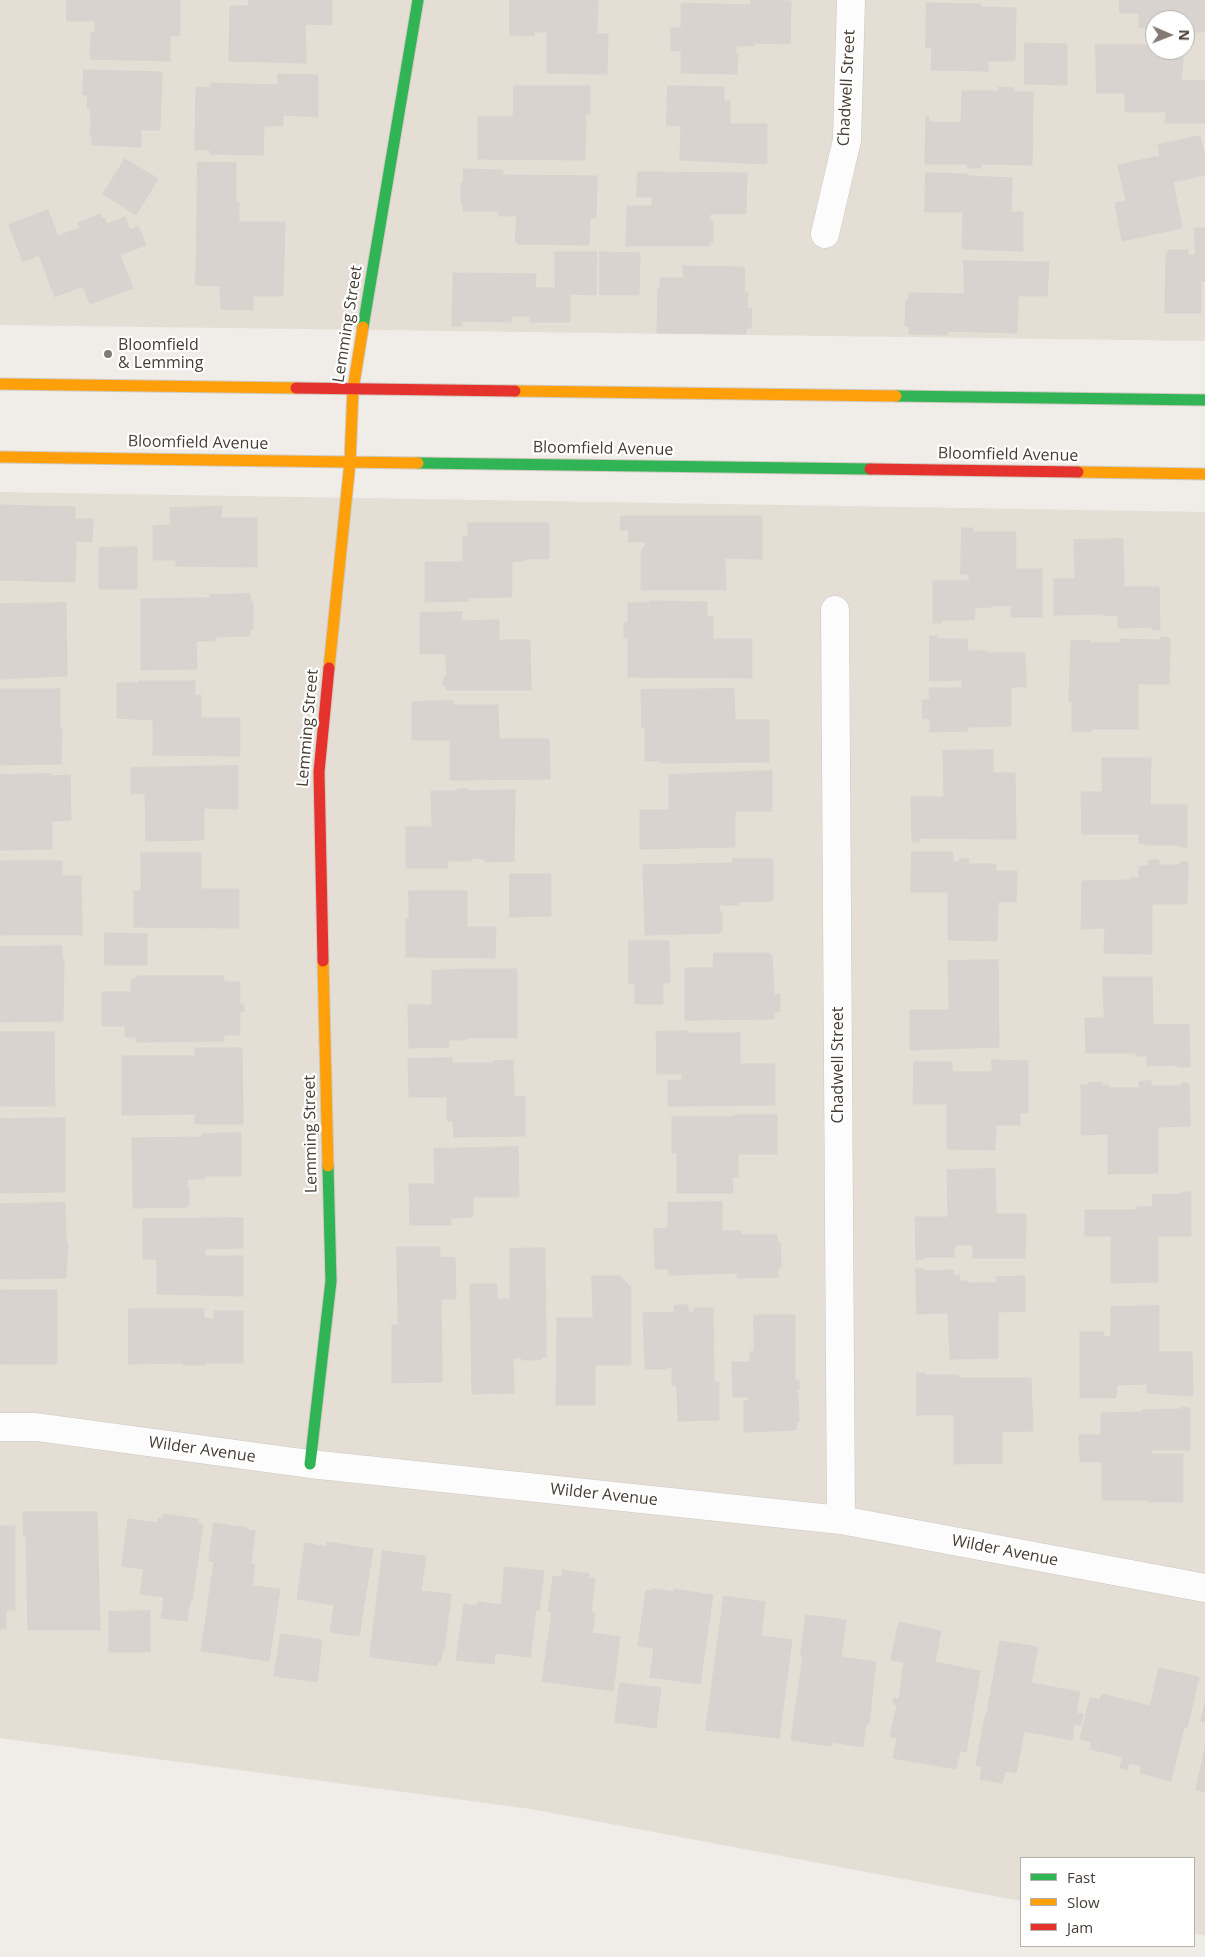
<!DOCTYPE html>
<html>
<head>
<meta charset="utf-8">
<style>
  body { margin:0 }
  #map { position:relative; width:1205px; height:1957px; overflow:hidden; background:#f0ece8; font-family:"Open Sans",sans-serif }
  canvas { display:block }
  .legend { position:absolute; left:1020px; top:1857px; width:175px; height:90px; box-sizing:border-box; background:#fff; border:1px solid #b5b1ae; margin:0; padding:6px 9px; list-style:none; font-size:15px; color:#463d34 }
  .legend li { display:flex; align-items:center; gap:10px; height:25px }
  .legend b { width:25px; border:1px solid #b5b1ae }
  .north { position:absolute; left:1145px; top:10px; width:50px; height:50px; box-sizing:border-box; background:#fff; border:1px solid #b5b1ae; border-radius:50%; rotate:91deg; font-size:14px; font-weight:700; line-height:20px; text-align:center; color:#463d34 }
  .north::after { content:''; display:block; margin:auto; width:18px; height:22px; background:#827a73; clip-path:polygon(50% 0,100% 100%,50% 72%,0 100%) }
</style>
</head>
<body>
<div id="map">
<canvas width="1205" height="1957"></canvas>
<ul class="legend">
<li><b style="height:6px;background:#30b455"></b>Fast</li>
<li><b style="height:6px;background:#ff9f0a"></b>Slow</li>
<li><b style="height:6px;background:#e5322d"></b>Jam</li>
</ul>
<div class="north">N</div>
</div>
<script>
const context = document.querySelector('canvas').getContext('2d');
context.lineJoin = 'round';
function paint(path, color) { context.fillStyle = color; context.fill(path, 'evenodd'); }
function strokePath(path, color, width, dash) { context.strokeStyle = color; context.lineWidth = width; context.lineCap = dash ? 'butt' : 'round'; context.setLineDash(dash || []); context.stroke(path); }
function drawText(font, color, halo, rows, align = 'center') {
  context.font = font + ' "Open Sans",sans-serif'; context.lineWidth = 4.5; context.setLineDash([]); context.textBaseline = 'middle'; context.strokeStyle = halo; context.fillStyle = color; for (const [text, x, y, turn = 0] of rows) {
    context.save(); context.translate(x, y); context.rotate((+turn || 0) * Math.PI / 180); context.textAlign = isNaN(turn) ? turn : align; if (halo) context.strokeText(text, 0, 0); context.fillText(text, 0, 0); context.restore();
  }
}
const residential = new Path2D(`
  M 0,0 L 1205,0 L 1205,341 L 0,325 ZM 1155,20 L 1185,20 L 1185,50 L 1155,50 Z
  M 0,492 L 1205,512 L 1205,1936 L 1194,1933 L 1194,1858 L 1021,1858 L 1021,1901 L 531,1809 L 0,1738 Z`);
const building = new Path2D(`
  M 67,0 L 180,0 L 180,36 L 170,36 L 170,61 L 90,59 L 91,32 L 95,32 L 95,21 L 67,21 Z
  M 249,0 L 332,0 L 332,25 L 305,24 L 306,63 L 229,61 L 230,6 L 248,6 Z
  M 510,0 L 598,0 L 597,34 L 608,34 L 607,74 L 547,73 L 547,32 L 534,32 L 534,36 L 510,35 Z
  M 751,0 L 791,1 L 790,44 L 754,43 L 754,46 L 736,46 L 736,54 L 738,54 L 737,74 L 681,73 L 681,51 L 671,50 L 671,28 L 681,28 L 681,3 L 751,5 Z
  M 1120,0 L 1205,0 L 1205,32 L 1185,32 L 1185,20 L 1155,20 L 1155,28 L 1139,28 L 1139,13 L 1120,13 Z
  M 927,3 L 981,4 L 981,7 L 1016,8 L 1015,61 L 988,61 L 988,71 L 931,70 L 932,48 L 926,48 Z
  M 1025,43 L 1067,44 L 1067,85 L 1025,84 Z
  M 1096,45 L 1155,45 L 1155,50 L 1184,50 L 1181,81 L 1205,80 L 1205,123 L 1165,123 L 1166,112 L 1125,112 L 1125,93 L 1097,93 Z
  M 84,70 L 162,72 L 160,130 L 141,130 L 141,147 L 92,145 L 92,137 L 90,137 L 90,127 L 92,127 L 90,108 L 87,108 L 88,95 L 83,95 Z
  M 278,74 L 318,75 L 318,117 L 283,115 L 283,126 L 264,126 L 263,155 L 210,154 L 210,150 L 195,150 L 196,87 L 210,88 L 210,83 L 278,85 Z
  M 514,86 L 590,86 L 590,115 L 586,114 L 585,160 L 478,159 L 478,117 L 513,117 Z
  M 668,86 L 724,87 L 724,101 L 730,101 L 730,124 L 767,124 L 767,164 L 680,160 L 681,126 L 667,125 Z
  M 999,87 L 1014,88 L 1014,92 L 1033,92 L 1032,165 L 981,164 L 981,168 L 967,168 L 967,164 L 925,164 L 926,116 L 929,116 L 929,122 L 961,123 L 962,91 L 999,91 Z
  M 1200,136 L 1205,159 L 1205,175 L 1173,182 L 1182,228 L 1122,241 L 1115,203 L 1126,201 L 1118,165 L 1160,156 L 1158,145 Z
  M 125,159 L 158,179 L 136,215 L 103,194 Z
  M 198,162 L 236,163 L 236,203 L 239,203 L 239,222 L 285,222 L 283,296 L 253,296 L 253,310 L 221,309 L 220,286 L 196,285 Z
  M 464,169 L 503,170 L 503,175 L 597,176 L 596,218 L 590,218 L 589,245 L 517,244 L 517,242 L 515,241 L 517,216 L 498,216 L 499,211 L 463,211 L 463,203 L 461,202 L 461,183 L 463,183 Z
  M 638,172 L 747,173 L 746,214 L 710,214 L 710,221 L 713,221 L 713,242 L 710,242 L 710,246 L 626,246 L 627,206 L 652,206 L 652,197 L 637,197 Z
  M 926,173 L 968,174 L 968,176 L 1012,178 L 1011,212 L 1023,212 L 1023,251 L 962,249 L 963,212 L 925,212 Z
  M 48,210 L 58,236 L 80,228 L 78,223 L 100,214 L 102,219 L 104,218 L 107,224 L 125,217 L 130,230 L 138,226 L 146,245 L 120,255 L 133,288 L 90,304 L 83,286 L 55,297 L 39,255 L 23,262 L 9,225 Z
  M 1195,228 L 1205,228 L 1205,281 L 1201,281 L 1201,313 L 1165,313 L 1166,254 L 1168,254 L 1168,250 L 1188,250 L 1188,255 L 1195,255 Z
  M 555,252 L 597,252 L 596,295 L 570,294 L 570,322 L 530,322 L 530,316 L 511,316 L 511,322 L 462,321 L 462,326 L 452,326 L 453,273 L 536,274 L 535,288 L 555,288 Z
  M 600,252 L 640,253 L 639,295 L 600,295 Z
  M 964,261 L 1049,262 L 1047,296 L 1018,296 L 1017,333 L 947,331 L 947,335 L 909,334 L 909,326 L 905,326 L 906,300 L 909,300 L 909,293 L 964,294 Z
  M 683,266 L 743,267 L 743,269 L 745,269 L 744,293 L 748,293 L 747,308 L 752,308 L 751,328 L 746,328 L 746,334 L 657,333 L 658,288 L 660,288 L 660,278 L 684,278 Z
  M 0,505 L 75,507 L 75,519 L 93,519 L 92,542 L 76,541 L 75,582 L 0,580 Z
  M 222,507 L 221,518 L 257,518 L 257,567 L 176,566 L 176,560 L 153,560 L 153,526 L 170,525 L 170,508 Z
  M 628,516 L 762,516 L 762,559 L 725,558 L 726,590 L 641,590 L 641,552 L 647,542 L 628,542 L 629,530 L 620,530 L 621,517 Z
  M 468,523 L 549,523 L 549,559 L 524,559 L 524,561 L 512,562 L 512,597 L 469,598 L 469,601 L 425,602 L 425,562 L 463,562 L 463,537 L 468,537 Z
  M 962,528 L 973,528 L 973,532 L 1016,532 L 1016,569 L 1042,569 L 1042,617 L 1011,617 L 1011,606 L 991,606 L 991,607 L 975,608 L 974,620 L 941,620 L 941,623 L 933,623 L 933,581 L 969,581 L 969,574 L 961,574 Z
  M 1123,539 L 1124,587 L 1159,587 L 1160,630 L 1152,630 L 1152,627 L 1118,628 L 1118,615 L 1103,616 L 1103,614 L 1054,615 L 1054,579 L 1075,579 L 1074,540 Z
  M 137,547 L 137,589 L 99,589 L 99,548 Z
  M 250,594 L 250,602 L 253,601 L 253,629 L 250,629 L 250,636 L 215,637 L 215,641 L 196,641 L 197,669 L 141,670 L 141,599 L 210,598 L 210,595 Z
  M 650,601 L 707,602 L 707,617 L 713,617 L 713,639 L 752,639 L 752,678 L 628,677 L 628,638 L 624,638 L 624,623 L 628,623 L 628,603 L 650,603 Z
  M 66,603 L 67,676 L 0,679 L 0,604 Z
  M 462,612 L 461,621 L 499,620 L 499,640 L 530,640 L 531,690 L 446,690 L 446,686 L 443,686 L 444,677 L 447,677 L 446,654 L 420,654 L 420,613 Z
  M 930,636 L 937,636 L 937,639 L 967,639 L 968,651 L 987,651 L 987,653 L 1025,653 L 1026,687 L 1011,687 L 1011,726 L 968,727 L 968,731 L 930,732 L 930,718 L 923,719 L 922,700 L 930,700 L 929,688 L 962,688 L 962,680 L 930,681 Z
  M 1161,637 L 1170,638 L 1169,684 L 1138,684 L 1138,729 L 1091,729 L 1091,732 L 1072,731 L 1072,702 L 1069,702 L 1071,641 L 1090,640 L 1090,643 L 1120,643 L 1120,639 L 1161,640 Z
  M 139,681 L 195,681 L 195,696 L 201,695 L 201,718 L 240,718 L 240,756 L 153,755 L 153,720 L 117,718 L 117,683 L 139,683 Z
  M 0,689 L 60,689 L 60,728 L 62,728 L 61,764 L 0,765 Z
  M 734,689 L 735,720 L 769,720 L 769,762 L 661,763 L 661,761 L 645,761 L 645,728 L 642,728 L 641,690 Z
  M 453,701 L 454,705 L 498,705 L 499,739 L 549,739 L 550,779 L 450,780 L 450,740 L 412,740 L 412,702 Z
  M 993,750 L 993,773 L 1015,773 L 1016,839 L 919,838 L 919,842 L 912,842 L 911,797 L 944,797 L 943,751 Z
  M 1102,758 L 1151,758 L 1150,805 L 1187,805 L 1187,847 L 1180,847 L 1180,845 L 1145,845 L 1145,843 L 1139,843 L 1139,834 L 1082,834 L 1081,792 L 1102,792 Z
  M 238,766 L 238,809 L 204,808 L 204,840 L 146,841 L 145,793 L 131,794 L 131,768 Z
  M 772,771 L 772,811 L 735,811 L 735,847 L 640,849 L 640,810 L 669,810 L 669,775 Z
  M 51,774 L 51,776 L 70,775 L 71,820 L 52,821 L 52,849 L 0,850 L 0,775 Z
  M 458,789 L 468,789 L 468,791 L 515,790 L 514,861 L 485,862 L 485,859 L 471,858 L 471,861 L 448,861 L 448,868 L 406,868 L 406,827 L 432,827 L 431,791 L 458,791 Z
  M 912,852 L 953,852 L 953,862 L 959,862 L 960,859 L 969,859 L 969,864 L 996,864 L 996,871 L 1017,871 L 1016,902 L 998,902 L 997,941 L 948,940 L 948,892 L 911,892 Z
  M 141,853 L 201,853 L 201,889 L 239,889 L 239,928 L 134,927 L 134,891 L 141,891 Z
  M 733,859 L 773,859 L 773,901 L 738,902 L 738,905 L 719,905 L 720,912 L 722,912 L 722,931 L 720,931 L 720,933 L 645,935 L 643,865 L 733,863 Z
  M 1149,860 L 1159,860 L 1159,865 L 1181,865 L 1181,862 L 1188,862 L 1187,904 L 1152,904 L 1152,954 L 1104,953 L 1105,928 L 1081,929 L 1082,881 L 1130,880 L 1130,878 L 1139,878 L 1139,867 L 1149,865 Z
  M 0,861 L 62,861 L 62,876 L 81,876 L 82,935 L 0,935 Z
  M 510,874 L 551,874 L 551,916 L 510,917 Z
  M 409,891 L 467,891 L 467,927 L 496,927 L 495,958 L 406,957 L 406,919 L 409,919 Z
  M 105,933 L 147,934 L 147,965 L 105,965 Z
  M 629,941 L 669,941 L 670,983 L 663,983 L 663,1004 L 635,1004 L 635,983 L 629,983 Z
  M 62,946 L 62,959 L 64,959 L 63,1021 L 0,1022 L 0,947 Z
  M 714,953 L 769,953 L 772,955 L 774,995 L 780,994 L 780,1012 L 774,1012 L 774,1019 L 685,1020 L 685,968 L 713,968 Z
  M 998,960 L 999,1047 L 910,1050 L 910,1010 L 949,1010 L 948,961 Z
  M 465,969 L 517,969 L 517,1038 L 466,1038 L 466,1040 L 449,1040 L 449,1047 L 409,1048 L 408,1005 L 432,1005 L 432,971 Z
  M 137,976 L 224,976 L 224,982 L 240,982 L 240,1005 L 244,1005 L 244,1012 L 240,1012 L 240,1035 L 224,1035 L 224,1041 L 136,1042 L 136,1037 L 125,1037 L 125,1026 L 102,1026 L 102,992 L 131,992 L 131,979 L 136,979 Z
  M 1103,977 L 1152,977 L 1153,1025 L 1189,1024 L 1190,1067 L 1178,1067 L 1178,1065 L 1147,1066 L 1147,1056 L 1136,1056 L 1136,1053 L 1086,1053 L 1085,1018 L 1104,1018 Z
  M 687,1031 L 687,1033 L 740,1033 L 740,1064 L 775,1064 L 775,1105 L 668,1106 L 668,1080 L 682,1080 L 682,1074 L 657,1074 L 656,1032 Z
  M 0,1032 L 54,1032 L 55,1106 L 0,1106 Z
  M 195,1048 L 242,1048 L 243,1124 L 195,1124 L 195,1114 L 122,1115 L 122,1056 L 196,1056 Z
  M 452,1058 L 452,1063 L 494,1063 L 494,1061 L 513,1060 L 514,1096 L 525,1097 L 525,1136 L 454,1137 L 453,1121 L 447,1121 L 447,1097 L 409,1097 L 408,1059 Z
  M 992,1060 L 1028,1061 L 1028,1113 L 1020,1113 L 1020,1125 L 996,1125 L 995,1150 L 947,1149 L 947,1104 L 913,1104 L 914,1062 L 952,1062 L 952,1072 L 992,1072 Z
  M 1151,1081 L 1151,1086 L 1182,1086 L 1182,1083 L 1189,1083 L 1190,1126 L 1158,1127 L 1158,1173 L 1108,1174 L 1108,1134 L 1081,1135 L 1081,1085 L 1089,1085 L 1089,1083 L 1102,1082 L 1102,1085 L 1109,1085 L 1109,1088 L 1140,1088 L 1139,1082 Z
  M 734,1115 L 777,1115 L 777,1154 L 738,1154 L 738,1177 L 732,1177 L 733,1193 L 677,1193 L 677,1153 L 672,1153 L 672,1117 L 734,1117 Z
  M 65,1118 L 65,1192 L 0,1193 L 0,1119 Z
  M 241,1133 L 241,1176 L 205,1176 L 205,1179 L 187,1179 L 187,1187 L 189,1187 L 189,1204 L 188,1204 L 187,1207 L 133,1208 L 132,1138 L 202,1137 L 203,1134 Z
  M 518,1147 L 519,1197 L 473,1197 L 473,1217 L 451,1218 L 451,1225 L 410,1225 L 409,1184 L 435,1184 L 434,1149 Z
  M 995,1169 L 996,1214 L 1026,1214 L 1025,1258 L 973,1258 L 973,1245 L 955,1245 L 954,1257 L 924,1257 L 924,1259 L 916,1260 L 915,1217 L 948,1217 L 947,1170 Z
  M 1183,1192 L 1191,1192 L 1191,1236 L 1158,1236 L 1158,1282 L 1111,1283 L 1111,1236 L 1085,1236 L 1085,1210 L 1136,1210 L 1137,1207 L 1153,1207 L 1152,1195 L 1183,1194 Z
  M 722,1202 L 722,1231 L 741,1231 L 741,1235 L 777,1235 L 777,1242 L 780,1242 L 781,1268 L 778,1268 L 778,1277 L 737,1278 L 737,1273 L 669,1275 L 669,1269 L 655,1269 L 654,1229 L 668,1228 L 668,1203 Z
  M 65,1203 L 66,1242 L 68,1242 L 66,1278 L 0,1279 L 0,1204 Z
  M 243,1218 L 243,1248 L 205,1249 L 205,1256 L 243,1256 L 243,1296 L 157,1294 L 157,1259 L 143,1259 L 143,1219 Z
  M 397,1247 L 440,1247 L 440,1257 L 455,1258 L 456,1299 L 441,1299 L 442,1382 L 392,1383 L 392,1325 L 398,1325 Z
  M 545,1248 L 546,1357 L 541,1357 L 541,1360 L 522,1360 L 522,1358 L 513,1358 L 514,1393 L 472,1394 L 470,1284 L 497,1284 L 497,1299 L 510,1299 L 510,1249 Z
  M 916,1269 L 923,1269 L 924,1271 L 954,1270 L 954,1276 L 959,1275 L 960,1281 L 968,1281 L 968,1283 L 996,1283 L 996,1277 L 1025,1276 L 1025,1311 L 998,1312 L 998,1358 L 950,1359 L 948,1313 L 917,1314 Z
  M 592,1276 L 620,1276 L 631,1287 L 631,1365 L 595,1365 L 595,1405 L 556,1405 L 557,1318 L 593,1318 Z
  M 0,1290 L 57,1290 L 57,1364 L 0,1364 Z
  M 688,1305 L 688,1312 L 694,1312 L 694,1308 L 713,1308 L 714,1382 L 719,1382 L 719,1420 L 678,1421 L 677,1386 L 672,1385 L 672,1367 L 666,1368 L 666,1369 L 646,1369 L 646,1367 L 645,1367 L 643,1313 L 675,1312 L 674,1306 Z
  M 1159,1306 L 1159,1352 L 1192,1352 L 1193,1396 L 1147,1393 L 1147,1384 L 1117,1385 L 1116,1398 L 1080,1398 L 1080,1332 L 1104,1332 L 1104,1337 L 1111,1336 L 1111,1307 Z
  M 129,1309 L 204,1309 L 204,1318 L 214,1319 L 214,1311 L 243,1311 L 243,1363 L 205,1363 L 205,1365 L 183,1365 L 184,1363 L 129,1364 Z
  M 754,1315 L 795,1315 L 795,1380 L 799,1380 L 799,1390 L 796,1390 L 796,1393 L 798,1393 L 799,1422 L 797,1422 L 796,1430 L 744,1432 L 744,1401 L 749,1400 L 749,1397 L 733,1397 L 732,1362 L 750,1362 L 750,1352 L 754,1351 Z
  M 917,1373 L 925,1373 L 925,1375 L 958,1375 L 959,1378 L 1031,1378 L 1033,1431 L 1002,1432 L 1002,1463 L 954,1464 L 954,1415 L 917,1415 Z
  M 1182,1407 L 1190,1408 L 1190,1450 L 1151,1450 L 1151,1454 L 1183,1454 L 1183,1502 L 1147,1502 L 1147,1500 L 1102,1500 L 1102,1462 L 1080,1462 L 1079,1435 L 1101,1435 L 1101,1413 L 1142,1412 L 1142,1410 L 1182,1409 Z
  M 23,1512 L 97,1512 L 100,1630 L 28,1630 L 26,1535 L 24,1535 Z
  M 163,1514 L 198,1519 L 198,1524 L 203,1524 L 192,1601 L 190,1601 L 187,1621 L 161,1618 L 164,1597 L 140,1594 L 144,1569 L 122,1566 L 128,1519 L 157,1523 L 158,1518 L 163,1518 Z
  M 214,1523 L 247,1528 L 247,1530 L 255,1531 L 251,1564 L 255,1564 L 252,1586 L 280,1589 L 269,1661 L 201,1651 L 214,1562 L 209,1561 Z
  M 0,1526 L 15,1526 L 15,1610 L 6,1610 L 6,1629 L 0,1629 Z
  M 327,1542 L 373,1549 L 359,1636 L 330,1632 L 334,1605 L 297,1599 L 305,1543 L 327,1547 Z
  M 383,1551 L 426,1556 L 421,1591 L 451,1594 L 444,1651 L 442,1651 L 441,1661 L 438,1661 L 437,1666 L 370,1657 Z
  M 505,1567 L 544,1571 L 539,1610 L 536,1609 L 530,1657 L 495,1653 L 494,1664 L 456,1660 L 464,1604 L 477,1606 L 478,1602 L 501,1605 Z
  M 562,1570 L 589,1574 L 588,1578 L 595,1579 L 591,1613 L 595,1613 L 592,1633 L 620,1637 L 613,1691 L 542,1681 L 552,1612 L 548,1612 L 553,1577 L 562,1576 Z
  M 653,1589 L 674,1592 L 674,1589 L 713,1595 L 700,1684 L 650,1677 L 654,1648 L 638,1646 L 646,1590 L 653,1591 Z
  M 724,1596 L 765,1602 L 761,1636 L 792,1640 L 779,1738 L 706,1730 Z
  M 150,1611 L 150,1652 L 109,1652 L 109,1612 Z
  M 806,1615 L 846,1620 L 841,1657 L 876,1662 L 869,1724 L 866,1724 L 863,1747 L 832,1742 L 831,1746 L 791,1740 L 803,1656 L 801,1656 Z
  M 899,1622 L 941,1631 L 935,1662 L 980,1671 L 966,1752 L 960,1751 L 956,1769 L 893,1758 L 897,1738 L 890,1737 L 897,1705 L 893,1704 L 894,1698 L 899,1700 L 904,1662 L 891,1660 Z
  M 281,1634 L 322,1640 L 317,1682 L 274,1676 Z
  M 1000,1641 L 1038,1647 L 1031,1683 L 1080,1692 L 1076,1713 L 1083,1714 L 1081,1725 L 1074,1724 L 1072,1740 L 1024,1731 L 1016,1773 L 1005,1771 L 1002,1783 L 980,1779 L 982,1766 L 976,1765 L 985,1717 L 986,1717 Z
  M 1159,1668 L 1199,1677 L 1187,1728 L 1184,1728 L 1171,1781 L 1140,1773 L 1142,1766 L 1129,1763 L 1127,1770 L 1120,1768 L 1123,1757 L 1090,1749 L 1092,1742 L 1080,1739 L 1090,1698 L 1100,1700 L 1102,1694 L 1150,1706 Z
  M 620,1683 L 661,1688 L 656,1728 L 615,1722 Z
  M 1205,1702 L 1205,1722 L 1201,1721 Z
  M 1205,1749 L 1205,1792 L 1196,1790 Z`);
const street = new Path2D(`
  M 825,234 L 847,140 L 851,0
  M 835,610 L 841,1520
  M 0,1427 L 36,1427 L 310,1464 L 841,1520 L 1205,1588`);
const fast = new Path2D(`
  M 363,327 L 418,0
  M 896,396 L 1205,400
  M 418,463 L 870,469
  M 310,1464 L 331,1281 L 328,1166`);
const slow = new Path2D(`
  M 0,384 L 296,388
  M 515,391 L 896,396
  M 0,457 L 418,463
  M 1078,472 L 1205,474
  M 329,668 L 350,462 L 353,389 L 363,327
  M 323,961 L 328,1166`);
const jam = new Path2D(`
  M 296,388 L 515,391
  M 870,469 L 1078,472
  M 323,961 L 319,772 L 329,668`);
const markers = [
  [108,354,5,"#827a73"]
];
const streetNames = [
  ["Chadwell Street",847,88,-87],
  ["Lemming Street",348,324,-81],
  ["Bloomfield Avenue",198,443,1],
  ["Bloomfield Avenue",603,449,1],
  ["Bloomfield Avenue",1008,455,1],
  ["Lemming Street",308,728,-85],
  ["Chadwell Street",838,1065,-90],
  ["Lemming Street",311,1134,-91],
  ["Wilder Avenue",202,1450,8],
  ["Wilder Avenue",604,1495,6],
  ["Wilder Avenue",1005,1551,11]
];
const poiNames = [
  ["Bloomfield",118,345],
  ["& Lemming",118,363]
];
paint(residential, '#e5ded5');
paint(building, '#d8d3cf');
strokePath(building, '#d8d3ce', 1);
strokePath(street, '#ccc8c4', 29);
strokePath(fast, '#d0c9be', 13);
strokePath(slow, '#d0c9be', 13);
strokePath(jam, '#d0c9be', 13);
strokePath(street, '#fdfcfc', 28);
strokePath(fast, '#30b455', 11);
strokePath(slow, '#ff9f0a', 11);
strokePath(jam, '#e5322d', 11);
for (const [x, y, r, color] of markers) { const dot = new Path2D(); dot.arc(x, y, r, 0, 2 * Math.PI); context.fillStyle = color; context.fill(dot); strokePath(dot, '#fff', 2); }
drawText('16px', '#463d34', '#fff', streetNames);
drawText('16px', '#463d34', '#fff', poiNames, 'left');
</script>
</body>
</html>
